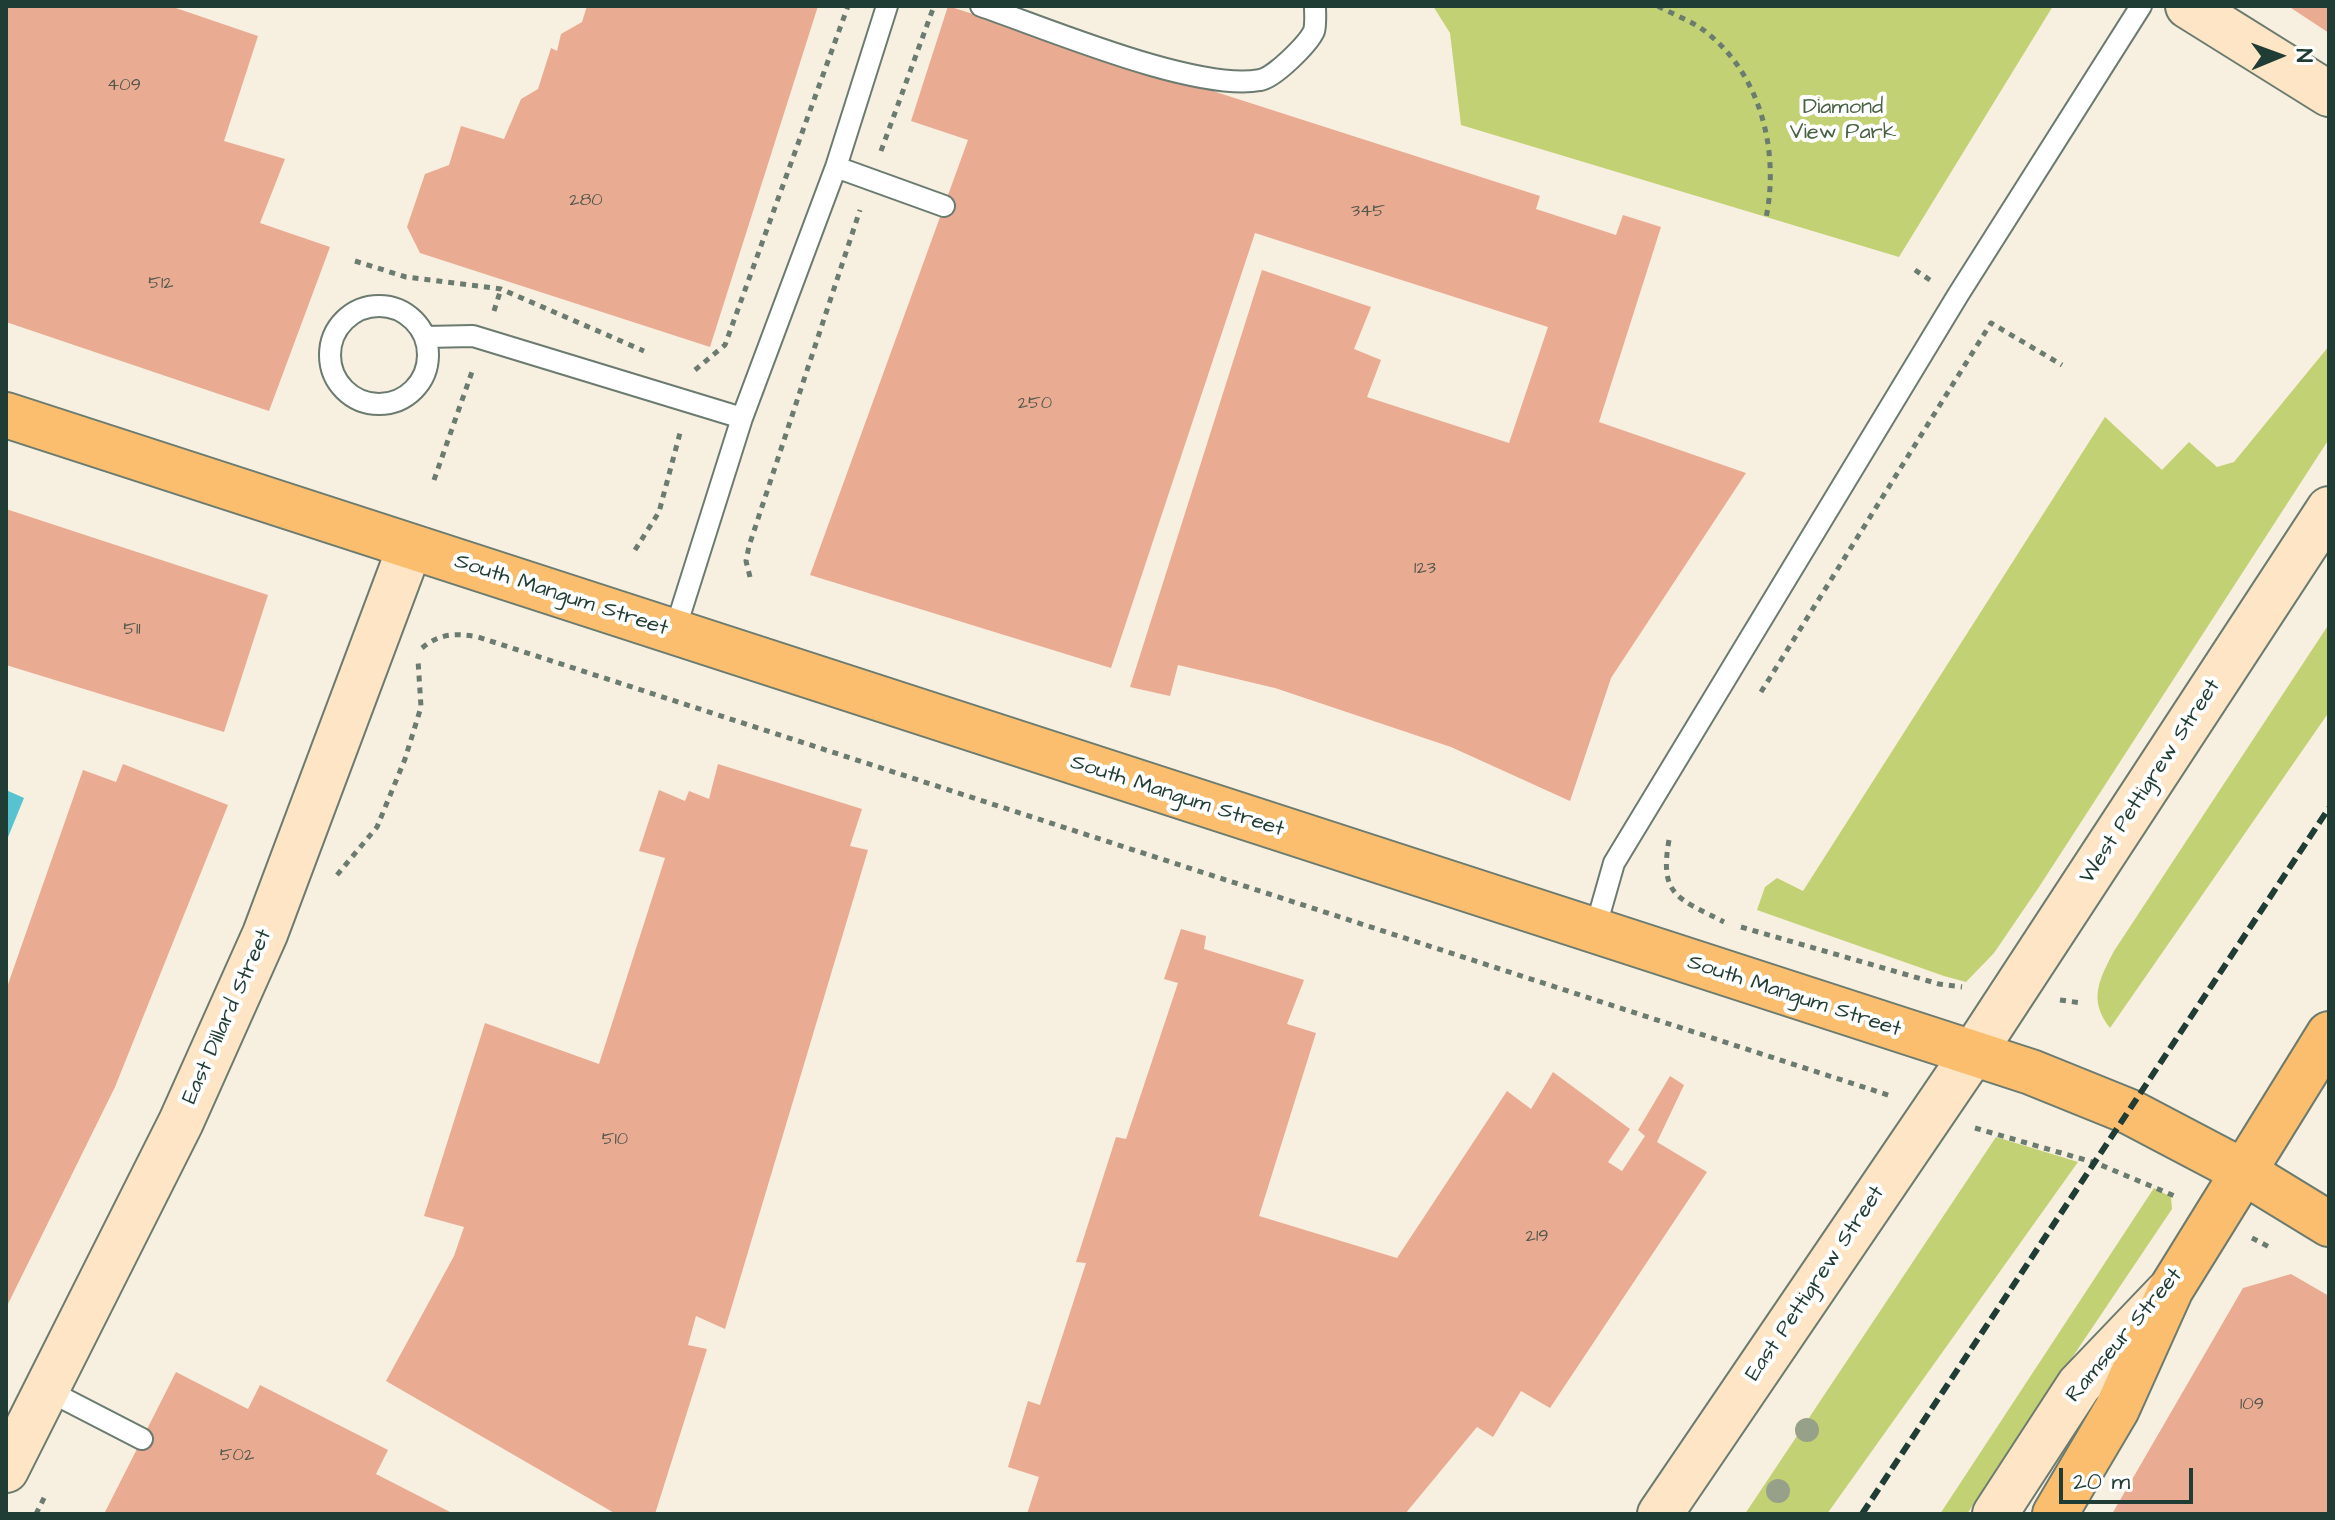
<!DOCTYPE html>
<html>
<head>
<meta charset="utf-8">
<style>
  body { margin:0 }
  #map { position:relative; width:2335px; height:1520px; overflow:hidden; background:#f7efdf; font-family:"Architects Daughter",sans-serif }
  canvas { display:block }
  .frame { position:absolute; inset:0; border:8px solid #1f3d34; pointer-events:none }
  .north { position:absolute; left:2239px; top:16px; width:80px; height:80px; -webkit-text-stroke:6px #fff; paint-order:stroke; rotate:89deg; font-size:22px; font-weight:700; line-height:32px; text-align:center; color:#1f3d34 }
  .north::after { content:''; display:block; margin:auto; width:28px; height:36px; background:#1f3d34; clip-path:polygon(50% 0,100% 100%,50% 72%,0 100%) }
  .scale { position:absolute; left:2059px; top:1468px; width:134px; height:36px; box-sizing:border-box; border:4px solid #1f3d34; border-top:0; padding-left:10px; font-size:24px; line-height:28px; white-space:nowrap; color:#1f3d34; -webkit-text-stroke:6px #fff; paint-order:stroke }
</style>
</head>
<body>
<div id="map">
<canvas width="2335" height="1520"></canvas>
<div class="frame"></div>
<div class="north">N</div>
<div class="scale">20 m</div>
</div>
<script>
const context = document.querySelector('canvas').getContext('2d');
context.lineJoin = 'round';
function paint(path, color) { context.fillStyle = color; context.fill(path, 'evenodd'); }
function strokePath(path, color, width, dash) { context.strokeStyle = color; context.lineWidth = width; context.lineCap = dash ? 'butt' : 'round'; context.setLineDash(dash || []); context.stroke(path); }
function drawText(font, color, halo, rows, align = 'center') {
  context.font = font + ' "Architects Daughter",sans-serif'; context.lineWidth = 8; context.setLineDash([]); context.textBaseline = 'middle'; context.strokeStyle = halo; context.fillStyle = color; for (const [text, x, y, turn = 0] of rows) {
    context.save(); context.translate(x, y); context.rotate((+turn || 0) * Math.PI / 180); context.textAlign = isNaN(turn) ? turn : align; if (halo) context.strokeText(text, 0, 0); context.fillText(text, 0, 0); context.restore();
  }
}
const green = new Path2D(`
  M 1433,6 L 2053,6 L 1899,257 L 1461,125 L 1450,33 Z
  M 2329,346 L 2329,439 L 2039,887 L 1994,953 L 1966,982 L 1944,976 L 1757,910 L 1765,887 L 1777,878 L 1803,891 L 2105,417 L 2162,470 L 2189,442 L 2217,467 L 2234,462 Z
  M 2329,624 L 2329,712 L 2110,1028 C 2088,1000 2099,980 2114,951 Z
  M 1996,1137 L 2078,1162 L 1827,1514 L 1745,1514 Z
  M 2154,1188 L 2171,1197 L 2172,1209 L 1967,1514 L 1940,1514 Z`);
const water = new Path2D(`
  M 6,790 L 24,798 L 6,842 Z`);
const building = new Path2D(`
  M 6,6 L 170,6 L 258,36 L 224,141 L 285,159 L 260,223 L 330,247 L 269,411 L 6,322 Z
  M 587,6 L 818,6 L 710,347 L 420,253 L 407,227 L 425,174 L 449,165 L 461,126 L 504,139 L 521,99 L 538,89 L 551,48 L 557,51 L 561,34 L 582,22 Z
  M 948,6 L 1540,196 L 1536,209 L 1616,235 L 1623,215 L 1661,227 L 1599,422 L 1746,473 L 1611,678 L 1570,801 L 1451,747 L 1275,688 L 1178,665 L 1170,696 L 1130,687 L 1262,270 L 1371,307 L 1354,349 L 1381,360 L 1367,397 L 1509,443 L 1548,327 L 1255,233 L 1111,668 L 810,575 L 968,140 L 911,121 Z
  M 2288,6 L 2329,6 L 2329,33 Z
  M 6,509 L 268,595 L 224,732 L 6,665 Z
  M 123,764 L 228,805 L 115,1087 L 6,1308 L 6,990 L 83,770 L 116,782 Z
  M 718,764 L 862,809 L 850,846 L 868,850 L 725,1329 L 696,1316 L 688,1345 L 707,1349 L 655,1514 L 616,1514 L 386,1381 L 454,1256 L 464,1227 L 424,1216 L 485,1023 L 599,1064 L 665,858 L 639,851 L 659,790 L 685,801 L 689,791 L 709,799 Z
  M 1181,929 L 1206,936 L 1204,949 L 1304,980 L 1287,1024 L 1316,1033 L 1259,1216 L 1397,1258 L 1507,1091 L 1531,1109 L 1553,1072 L 1630,1129 L 1608,1162 L 1622,1171 L 1645,1136 L 1638,1130 L 1670,1076 L 1684,1085 L 1657,1142 L 1707,1172 L 1550,1408 L 1521,1391 L 1493,1437 L 1477,1427 L 1405,1514 L 1027,1514 L 1039,1477 L 1008,1467 L 1028,1401 L 1040,1405 L 1086,1263 L 1076,1262 L 1116,1137 L 1126,1139 L 1178,983 L 1164,979 Z
  M 2291,1274 L 2329,1296 L 2329,1514 L 2112,1514 L 2243,1288 Z
  M 176,1372 L 248,1409 L 260,1385 L 388,1450 L 376,1474 L 454,1514 L 104,1514 Z`);
const path = new Path2D(`
  M 1658,6 C 1672,14 1689,20 1702,29 C 1760,71 1780,150 1766,218
  M 881,151 L 934,6
  M 355,261 L 406,277 L 501,289 L 644,351
  M 1915,270 L 1930,280
  M 494,311 L 501,289
  M 695,370 L 725,345 L 848,6
  M 434,480 L 473,369
  M 635,550 L 659,512 L 680,433
  M 750,577 L 746,561 L 749,546 L 860,210
  M 422,648 C 440,633 456,633 478,637 L 1891,1096
  M 1761,692 L 1991,323 L 2062,365
  M 1669,840 C 1659,896 1678,898 1724,922
  M 337,875 L 377,827 L 405,759 L 421,707 L 418,660
  M 1741,927 L 1939,984 L 1962,987
  M 2060,1000 L 2082,1003
  M 1975,1128 L 2096,1163 L 2177,1197
  M 2252,1238 L 2273,1249
  M 36,1514 L 45,1496`);
const lane = new Path2D(`
  M 981,6 C 1046,28 1196,92 1260,80 C 1274,78 1308,44 1314,31 C 1316,24 1315,13 1315,6
  M 836,167 L 944,206
  M330 355a49 49 0 1 1 98 0a49 49 0 1 1-98 0Z
  M 425,337 L 473,336 L 742,418
  M 674,633 L 742,418 L 836,167 L 887,6
  M 1594,933 L 1614,863 L 1958,295 L 2141,6
  M 47,1390 L 142,1439`);
const secondary = new Path2D(`
  M 2188,6 L 2329,94
  M 6,1470 L 181,1122 L 265,934 L 410,547
  M 1660,1514 L 1972,1055 L 2329,509
  M 1995,1514 L 2079,1385 L 2167,1293`);
const primary = new Path2D(`
  M 6,415 L 2031,1072 L 2130,1112 L 2244,1172 L 2329,1224
  M 2055,1514 L 2117,1409 L 2171,1289 L 2329,1034`);
const rail = new Path2D(`
  M 1862,1514 L 2329,808`);
const trees = [
  [1807,1430],
  [1778,1491]
];
const numberNames = [
  ["409",124,86],
  ["280",586,201],
  ["345",1368,212],
  ["512",161,284],
  ["250",1035,404],
  ["123",1425,569],
  ["511",132,630],
  ["510",615,1140],
  ["219",1537,1237],
  ["109",2252,1405],
  ["502",237,1456]
];
const parkNames = [
  ["Diamond",1843,108],
  ["View Park",1843,133]
];
const streetNames = [
  ["South Mangum Street",561,596,18],
  ["West Pettigrew Street",2151,782,-57],
  ["South Mangum Street",1177,797,18],
  ["South Mangum Street",1794,997,18],
  ["East Dillard Street",228,1017,-66],
  ["East Pettigrew Street",1816,1284,-56],
  ["Ramseur Street",2125,1336,-50]
];
paint(green, '#c2d173');
paint(water, '#57c3d0');
paint(building, '#eaab93');
strokePath(lane, '#6b7b70', 24);
strokePath(secondary, '#6b7b70', 48);
strokePath(primary, '#6b7b70', 48);
strokePath(path, '#6b7b70', 5, [6, 6]);
strokePath(lane, '#fff', 20);
strokePath(secondary, '#fde5c5', 44);
strokePath(primary, '#fabe6e', 44);
strokePath(rail, '#1f3d34', 6, [12, 6]);
context.fillStyle = '#97a18a';
for (const [x, y] of trees) { context.beginPath(); context.arc(x, y, 12, 0, 2 * Math.PI); context.fill(); }
drawText('18px', '#52584c', null, numberNames);
drawText('22px', '#486244', '#fff', parkNames);
drawText('22px', '#1f3d34', '#fff', streetNames);
</script>
</body>
</html>
